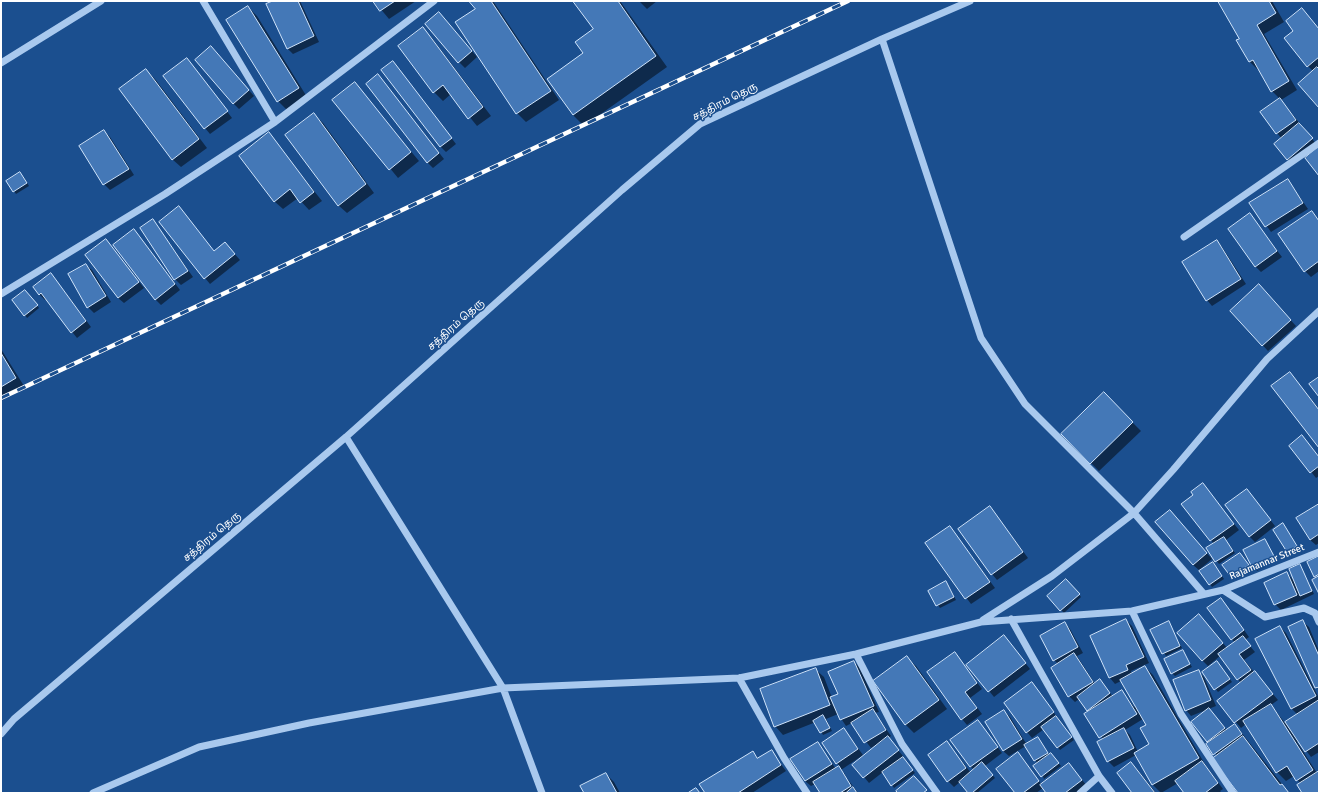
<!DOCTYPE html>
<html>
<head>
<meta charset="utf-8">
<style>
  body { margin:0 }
  #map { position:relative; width:1320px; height:794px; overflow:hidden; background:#1b4f8f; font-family:Signika,sans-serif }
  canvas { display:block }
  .frame { position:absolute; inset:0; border:2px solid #fff; pointer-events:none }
</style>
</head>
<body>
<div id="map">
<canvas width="1320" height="794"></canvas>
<div class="frame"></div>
</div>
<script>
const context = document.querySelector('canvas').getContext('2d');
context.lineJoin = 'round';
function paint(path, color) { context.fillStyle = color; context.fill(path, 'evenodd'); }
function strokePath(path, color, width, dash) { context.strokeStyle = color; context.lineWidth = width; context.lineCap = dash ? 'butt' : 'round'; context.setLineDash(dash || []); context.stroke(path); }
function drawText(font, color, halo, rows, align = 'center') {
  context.font = font + ' Signika,"Noto Sans Tamil",sans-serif'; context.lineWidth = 3; context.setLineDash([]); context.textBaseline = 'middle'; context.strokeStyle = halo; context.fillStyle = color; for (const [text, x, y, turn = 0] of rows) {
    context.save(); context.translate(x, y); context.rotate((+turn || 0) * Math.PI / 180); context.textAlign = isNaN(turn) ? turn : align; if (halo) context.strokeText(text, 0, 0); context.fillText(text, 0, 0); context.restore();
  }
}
const shadow = new Path2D(`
  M 274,1 L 300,1 L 319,42 L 293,54 L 287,48 Z
  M 374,1 L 416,1 L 389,19 Z
  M 471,1 L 493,1 L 559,100 L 526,122 L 517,113 L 476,9 Z
  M 574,1 L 620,1 L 667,67 L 584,126 L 573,115 L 585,54 L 594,29 Z
  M 639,1 L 657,1 L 647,9 Z
  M 1219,1 L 1272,1 L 1284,22 L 1264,34 L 1297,90 L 1281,100 L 1317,145 L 1293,164 L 1288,159 L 1282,139 L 1277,133 L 1280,99 L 1272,91 L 1260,69 L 1258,70 L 1250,62 L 1237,41 L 1241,39 Z
  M 248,7 L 257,16 L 307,97 L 287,110 L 278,101 Z
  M 445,19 L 477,57 L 465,68 L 459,62 Z
  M 423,29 L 431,37 L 491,116 L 477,126 L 451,94 L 443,101 L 434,92 L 400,46 Z
  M 1319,29 L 1318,69 L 1319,107 L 1314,72 L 1308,66 Z
  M 216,53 L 254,96 L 239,109 L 233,103 Z
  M 393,62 L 456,144 L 446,152 L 440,146 Z
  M 192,65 L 232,118 L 210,134 L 205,128 Z
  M 146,70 L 155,79 L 207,148 L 181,167 L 172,159 Z
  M 383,81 L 444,159 L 433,168 L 427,162 Z
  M 354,83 L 419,161 L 398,178 L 334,100 Z
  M 314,115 L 323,123 L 374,193 L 347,213 L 338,205 Z
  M 104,131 L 110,137 L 134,175 L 110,190 L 104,184 Z
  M 269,134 L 322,201 L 309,210 L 298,198 L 283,209 L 274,201 Z
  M 23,176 L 29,186 L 16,194 L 14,191 Z
  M 1288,180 L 1308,209 L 1271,232 L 1251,204 Z
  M 1312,212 L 1319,220 L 1319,271 L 1311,277 L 1305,271 Z
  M 1250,215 L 1282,257 L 1261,272 L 1255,266 Z
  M 153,220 L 193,277 L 181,285 L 175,279 Z
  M 139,236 L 180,290 L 161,305 L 155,299 Z
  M 1217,241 L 1222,247 L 1246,284 L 1212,306 L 1207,300 Z
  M 225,243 L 240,260 L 210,284 L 205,278 L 214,251 Z
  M 111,246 L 144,288 L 124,303 L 118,298 Z
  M 86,265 L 92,270 L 111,302 L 94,313 L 88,307 Z
  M 56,280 L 91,327 L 77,338 L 46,299 L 45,300 L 39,294 Z
  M 1264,291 L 1296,326 L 1268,351 L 1231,311 Z
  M 28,294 L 39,308 L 27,318 L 25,315 Z
  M 1,349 L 24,386 L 1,401 Z
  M 1290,373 L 1319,409 L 1319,447 Z
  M 1104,394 L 1141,431 L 1099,471 L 1062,434 Z
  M 1302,437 L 1319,457 L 1319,476 L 1316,478 L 1291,446 Z
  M 1203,485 L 1239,530 L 1226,540 L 1235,553 L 1219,564 L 1208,548 L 1214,544 L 1183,504 L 1194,495 Z
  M 1247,490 L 1275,526 L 1255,542 L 1249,536 Z
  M 1319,505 L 1319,543 L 1316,545 L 1310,540 Z
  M 990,507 L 1028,558 L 997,580 L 992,574 Z
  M 1175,517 L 1212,559 L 1199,570 L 1193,565 Z
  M 1283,525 L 1299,549 L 1290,554 L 1275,530 Z
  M 950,527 L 995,588 L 971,604 L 926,544 Z
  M 1264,540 L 1276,561 L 1257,571 L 1245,550 Z
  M 1243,556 L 1250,568 L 1234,579 L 1223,565 Z
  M 1215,566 L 1224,579 L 1212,587 L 1210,584 Z
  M 1300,566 L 1314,594 L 1281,610 L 1275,604 L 1287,573 L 1294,581 Z
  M 946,582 L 956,600 L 940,608 L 929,591 Z
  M 1068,582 L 1081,597 L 1064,613 L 1048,596 Z
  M 1226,605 L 1249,637 L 1245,640 L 1255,652 L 1244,660 L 1278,700 L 1271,705 L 1285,723 L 1298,715 L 1292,709 L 1256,639 L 1280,627 L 1286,633 L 1319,698 L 1319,752 L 1311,757 L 1299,741 L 1297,742 L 1317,773 L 1319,772 L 1319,793 L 1304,793 L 1301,784 L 1294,776 L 1286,781 L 1277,772 L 1246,724 L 1241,728 L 1218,701 L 1241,683 L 1220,656 L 1208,666 L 1202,660 L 1204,621 L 1228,649 L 1235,643 L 1209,608 Z
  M 1126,620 L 1132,626 L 1149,663 L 1131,671 L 1132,674 L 1145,667 L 1153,675 L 1206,766 L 1223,789 L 1220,791 L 1222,793 L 1185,793 L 1178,783 L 1161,793 L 1153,785 L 1136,755 L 1114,767 L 1108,761 L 1103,740 L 1090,712 L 1079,699 L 1075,702 L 1069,696 L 1052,668 L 1058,664 L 1054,660 L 1065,623 L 1070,629 L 1083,653 L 1077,656 L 1095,684 L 1103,683 L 1113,697 L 1122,691 L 1134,707 L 1136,706 L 1121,681 L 1115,684 L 1110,678 L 1091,636 ZM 1143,719 L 1147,725 L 1151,745 L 1138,752 L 1130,735 L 1125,730 Z
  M 1303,622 L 1309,627 L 1319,651 L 1319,691 L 1290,628 Z
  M 1168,623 L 1182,648 L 1166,656 L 1151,631 Z
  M 1009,642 L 1030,669 L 994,697 L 968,665 Z
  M 1182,651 L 1192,667 L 1175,676 L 1172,673 Z
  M 955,653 L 982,689 L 970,698 L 982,714 L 967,725 L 962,719 Z
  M 907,658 L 916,666 L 947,709 L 914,733 L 905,724 Z
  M 854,662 L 860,668 L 879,712 L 875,713 L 891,736 L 888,738 L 903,756 L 902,757 L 915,773 L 894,788 L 883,772 L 869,783 L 864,777 L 879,745 L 878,744 L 871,748 L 852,723 L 846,726 L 838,714 L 826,719 L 832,731 L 823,735 L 816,722 L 783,735 L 775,726 L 815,669 L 824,677 L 832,698 L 839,694 Z
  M 1220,665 L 1232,682 L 1218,692 L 1203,673 Z
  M 1198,671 L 1204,677 L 1216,706 L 1191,716 L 1186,710 Z
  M 1032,683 L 1074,740 L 1060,750 L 1044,729 L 1032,738 L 1027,732 Z
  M 1209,709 L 1227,730 L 1237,727 L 1289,793 L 1239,793 L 1208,741 Z
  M 1004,711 L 1010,717 L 1027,745 L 1040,741 L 1049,755 L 1053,757 L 1061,766 L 1044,779 L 1038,764 L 1026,746 L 1009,756 L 1003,751 Z
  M 978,721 L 1002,753 L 985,766 L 995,778 L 977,793 L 970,793 L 960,782 L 954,787 L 948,781 L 947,742 L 971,773 L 974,770 L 970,766 Z
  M 844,729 L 863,755 L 841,770 L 858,793 L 821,793 L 815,784 L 811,786 L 805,781 L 818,743 L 836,769 L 840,767 L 837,763 ZM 842,773 L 844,773 L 854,790 L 853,791 Z
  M 771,751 L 786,771 L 752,793 L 706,793 L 752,752 L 758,758 Z
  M 1023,759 L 1042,785 L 1069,764 L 1087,786 L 1078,793 L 1047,793 L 1043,788 L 1036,793 L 1016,793 Z
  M 1131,763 L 1137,769 L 1156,793 L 1133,793 Z
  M 606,774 L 614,782 L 620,793 L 585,793 Z`);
const building = new Path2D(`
  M 273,1 L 298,1 L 314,36 L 287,49 L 266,4 Z
  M 373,1 L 395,1 L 380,11 Z
  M 469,1 L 491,1 L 551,91 L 516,114 L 455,22 L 475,9 Z
  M 573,1 L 618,1 L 656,56 L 573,115 L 547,79 L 583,53 L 575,42 L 593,29 Z
  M 1218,1 L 1269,1 L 1276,13 L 1257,25 L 1289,81 L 1271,92 L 1253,60 L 1249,62 L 1236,40 L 1239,39 Z
  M 248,6 L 299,88 L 277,102 L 226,20 Z
  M 1302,8 L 1319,29 L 1319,57 L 1307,67 L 1284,38 L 1293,31 L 1286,21 Z
  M 439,12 L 472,51 L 458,63 L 425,24 Z
  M 423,27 L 483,107 L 468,119 L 443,85 L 433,93 L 398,46 Z
  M 211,46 L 249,90 L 233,104 L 195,60 Z
  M 187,58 L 228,111 L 204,129 L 163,76 Z
  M 393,61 L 452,138 L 440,147 L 381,70 Z
  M 1317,67 L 1319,69 L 1319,108 L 1298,84 Z
  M 146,69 L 199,139 L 172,160 L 119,89 Z
  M 378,74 L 439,153 L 427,163 L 366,84 Z
  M 355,82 L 411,152 L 389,170 L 332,100 Z
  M 1280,98 L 1296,120 L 1276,134 L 1260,112 Z
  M 314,113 L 366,184 L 338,206 L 285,135 Z
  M 1299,123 L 1313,138 L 1287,160 L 1274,144 Z
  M 104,130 L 129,169 L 103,185 L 79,146 Z
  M 269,132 L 314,192 L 300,203 L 290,189 L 274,202 L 239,156 Z
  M 1319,146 L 1319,176 L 1305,158 Z
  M 20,172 L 27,183 L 13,192 L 6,181 Z
  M 1288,179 L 1303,203 L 1265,227 L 1249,203 Z
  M 179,206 L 214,251 L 225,242 L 235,254 L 204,279 L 159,222 Z
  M 1312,211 L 1319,221 L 1319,261 L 1304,272 L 1278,234 Z
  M 1250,213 L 1277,251 L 1255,267 L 1228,229 Z
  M 153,219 L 188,271 L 174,280 L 140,228 Z
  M 134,229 L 175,284 L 155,300 L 113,245 Z
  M 106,239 L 139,282 L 118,298 L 85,255 Z
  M 1217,240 L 1241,279 L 1206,301 L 1182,262 Z
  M 86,264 L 106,296 L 87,308 L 68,274 Z
  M 51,273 L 86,321 L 71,333 L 41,293 L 39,295 L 33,287 Z
  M 1259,284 L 1291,320 L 1262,346 L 1230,311 Z
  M 25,290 L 38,305 L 24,316 L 12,300 Z
  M 1,353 L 16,378 L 1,387 Z
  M 1290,372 L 1319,410 L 1319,448 L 1271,386 Z
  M 1319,377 L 1319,397 L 1309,384 Z
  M 1104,392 L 1133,422 L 1090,464 L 1061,434 Z
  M 1302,435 L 1319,457 L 1319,466 L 1310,473 L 1289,446 Z
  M 1203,483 L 1234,524 L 1210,541 L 1181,504 L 1193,495 L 1191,492 Z
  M 1247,489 L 1271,520 L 1249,537 L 1225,505 Z
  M 1319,504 L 1319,534 L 1310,540 L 1296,518 Z
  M 990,506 L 1023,552 L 991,575 L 958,529 Z
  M 1170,510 L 1207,553 L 1193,565 L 1155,522 Z
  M 1283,523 L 1297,546 L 1287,552 L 1273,530 Z
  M 950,526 L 990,582 L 965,599 L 925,543 Z
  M 1224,537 L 1233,551 L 1215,562 L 1206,548 Z
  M 1265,539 L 1275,558 L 1253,569 L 1243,550 Z
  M 1240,553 L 1249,565 L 1231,577 L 1222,565 Z
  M 1319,556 L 1319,574 L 1314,577 L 1307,562 Z
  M 1213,562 L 1222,576 L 1209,585 L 1199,571 Z
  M 1300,564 L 1312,591 L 1300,596 L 1289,569 Z
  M 1287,572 L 1297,595 L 1274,605 L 1264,583 Z
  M 1319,576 L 1319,594 L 1312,580 Z
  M 1066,579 L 1080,594 L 1060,611 L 1047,596 Z
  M 946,581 L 954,597 L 936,606 L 928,591 Z
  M 1221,598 L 1244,630 L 1231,640 L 1207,608 Z
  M 1199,614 L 1223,643 L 1202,661 L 1177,633 Z
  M 1126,619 L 1144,657 L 1126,665 L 1128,670 L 1109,678 L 1090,636 Z
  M 1303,620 L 1319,656 L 1319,687 L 1315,688 L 1288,627 Z
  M 1169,621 L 1180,646 L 1162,654 L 1150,630 Z
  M 1065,622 L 1078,647 L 1053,661 L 1040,636 Z
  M 1280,626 L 1316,696 L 1291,709 L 1255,639 Z
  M 1004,635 L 1026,663 L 988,692 L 966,665 Z
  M 1243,636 L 1251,646 L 1239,654 L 1251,670 L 1237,680 L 1218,654 Z
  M 1183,650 L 1190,664 L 1171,674 L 1164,659 Z
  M 955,652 L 977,683 L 965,692 L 977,708 L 961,720 L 927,672 Z
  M 1074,653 L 1093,682 L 1068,697 L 1051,668 Z
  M 907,656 L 939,700 L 905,725 L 873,681 Z
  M 854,661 L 874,706 L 840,720 L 830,697 L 838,694 L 828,672 Z
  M 1217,661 L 1230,679 L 1214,690 L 1202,672 Z
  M 1145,666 L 1199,758 L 1152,785 L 1134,753 L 1149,744 L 1140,728 L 1146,725 L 1120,680 Z
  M 816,668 L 830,705 L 774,727 L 760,689 Z
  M 1199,670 L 1211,700 L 1185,711 L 1173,680 Z
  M 1255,671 L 1273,694 L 1234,723 L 1217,701 Z
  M 1100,679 L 1110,693 L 1087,711 L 1077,697 Z
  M 1032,682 L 1054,712 L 1026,733 L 1004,703 Z
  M 1122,690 L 1137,714 L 1099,738 L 1084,714 Z
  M 1319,700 L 1319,743 L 1305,752 L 1285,722 Z
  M 1271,704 L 1313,770 L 1296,781 L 1287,766 L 1276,773 L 1243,721 Z
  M 1209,708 L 1225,728 L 1207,742 L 1191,722 Z
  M 873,709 L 886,730 L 864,743 L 851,723 Z
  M 1004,710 L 1022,739 L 1003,751 L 985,722 Z
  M 823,715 L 830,728 L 820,733 L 813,721 Z
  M 1056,716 L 1072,737 L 1057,748 L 1041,727 Z
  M 978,720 L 998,747 L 970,767 L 950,740 Z
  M 1235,724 L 1242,734 L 1213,755 L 1206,744 Z
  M 844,728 L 858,749 L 836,764 L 822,743 Z
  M 1124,728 L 1134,748 L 1107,762 L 1097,742 Z
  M 888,736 L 899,750 L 863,778 L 852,765 Z
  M 1243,736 L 1280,785 L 1282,784 L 1289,793 L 1238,793 L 1212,759 Z
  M 1038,737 L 1048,753 L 1034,761 L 1024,745 Z
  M 947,741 L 966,768 L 947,782 L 928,755 Z
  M 818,742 L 832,764 L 805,781 L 790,759 Z
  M 772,750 L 781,765 L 738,793 L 705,793 L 699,784 L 753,751 L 757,758 Z
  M 1018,752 L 1039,781 L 1023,793 L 1015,793 L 996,769 Z
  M 1051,753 L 1059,763 L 1041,777 L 1033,766 Z
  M 903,757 L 913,770 L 891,786 L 882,772 Z
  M 1202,761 L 1218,783 L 1205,793 L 1184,793 L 1175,781 Z
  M 982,762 L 993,775 L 972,793 L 968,793 L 959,782 Z
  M 1131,762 L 1155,793 L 1132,793 L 1117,773 Z
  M 1069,763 L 1082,780 L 1065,793 L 1046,793 L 1040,785 Z
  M 839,766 L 851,786 L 840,793 L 820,793 L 813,782 Z
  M 1319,771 L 1319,793 L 1302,793 L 1297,785 Z
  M 606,773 L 617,793 L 584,793 L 580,786 Z
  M 914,776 L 927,790 L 923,793 L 898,793 L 896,791 Z
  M 853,787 L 857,793 L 846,793 Z
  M 696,788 L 700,793 L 688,793 Z`);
const minor = new Path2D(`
  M 203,1 L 275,122
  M 882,39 L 981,338 L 1025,404 L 1134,513 L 1204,594
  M 1,63 L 101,1
  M 1184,237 L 1319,143
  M 1,294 L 165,194 L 275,122 L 434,1
  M 346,437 L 503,688 L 542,793
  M 1223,590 L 1319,552
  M 1132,611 L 1181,714 L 1233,793
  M 1011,619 L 1099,776 L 1112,793
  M 983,620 L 1052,576 L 1134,513 L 1173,470 L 1267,359 L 1319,311
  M 856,654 L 902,744 L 937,793
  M 739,678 L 784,758 L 807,793
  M 1,734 L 14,719 L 346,437 L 622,190 L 700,124 L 882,39 L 970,1
  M 93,793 L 199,747 L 309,723 L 503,688 L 739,678 L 856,654 L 981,622 L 1132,611 L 1223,590 L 1265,617 L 1304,608 L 1315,613 L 1319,622
  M 1080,793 L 1099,776`);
const rail = new Path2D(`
  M 1,398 L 848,1`);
const streetNames = [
  ["சத்திரம் தெரு",725,102,-27],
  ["சத்திரம் தெரு",456,325,-42],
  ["சத்திரம் தெரு",212,537,-40],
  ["Rajamannar Street",1267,562,-22]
];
paint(shadow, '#0007');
paint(building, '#4478b7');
strokePath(building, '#cfe3fa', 1);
strokePath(minor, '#a9c9ee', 7);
strokePath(rail, '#fff', 4.5);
strokePath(rail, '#1b4f8f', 3, [9]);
drawText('10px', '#fff', '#1b4f8f', streetNames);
</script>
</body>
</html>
